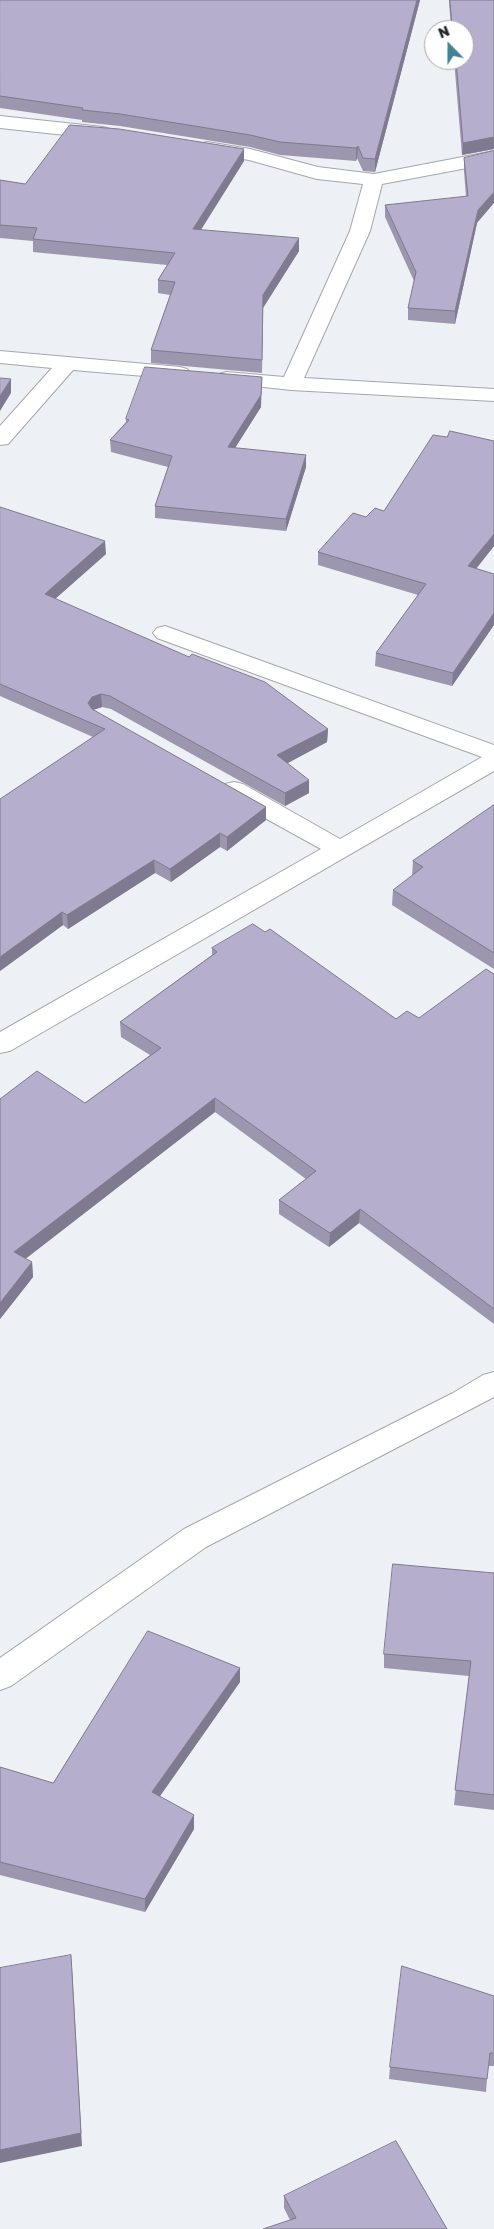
<!DOCTYPE html>
<html>
<head>
<meta charset="utf-8">
<style>
  body { margin:0 }
  #map { position:relative; width:494px; height:2229px; overflow:hidden; background:#edf0f4; font-family:"Golos Text",sans-serif }
  canvas { display:block }
  .north { position:absolute; left:424px; top:20px; width:50px; height:50px; box-sizing:border-box; background:#fff; border:1px solid #a9a9aa; border-radius:50%; rotate:338deg; font-size:14px; font-weight:700; line-height:20px; text-align:center; color:#27282a }
  .north::after { content:''; display:block; margin:auto; width:18px; height:22px; background:#408393; clip-path:polygon(50% 0,100% 100%,50% 72%,0 100%) }
</style>
</head>
<body>
<div id="map">
<canvas width="494" height="2229"></canvas>
<div class="north">N</div>
</div>
<script>
const context = document.querySelector('canvas').getContext('2d');
context.lineJoin = 'round';
function strokePath(path, color, width, dash) { context.strokeStyle = color; context.lineWidth = width; context.lineCap = dash ? 'butt' : 'round'; context.setLineDash(dash || []); context.stroke(path); }
function paint(path, color) { context.fillStyle = color; context.fill(path, 'evenodd'); }
const minor = new Path2D(`
  M 0,116 L 103,127 L 110,129 L 112,133 L 110,137 L 103,139 L 0,128 Z
  M 207,142 L 250,149 L 318,167 L 374,174 L 494,151 L 494,163 L 382,184 L 370,231 L 304,378 L 494,389 L 494,401 L 291,390 L 219,382 L 216,378 L 219,374 L 226,372 L 284,377 L 350,231 L 363,184 L 317,179 L 249,160 L 200,152 L 198,148 L 200,144 Z
  M 0,351 L 180,367 L 187,369 L 190,373 L 187,377 L 180,379 L 73,370 L 8,444 L 0,445 L 0,426 L 52,368 L 0,363 Z
  M 165,626 L 494,745 L 494,771 L 10,1051 L 0,1053 L 0,1032 L 321,849 L 225,796 L 222,790 L 225,784 L 234,782 L 243,784 L 340,839 L 482,757 L 157,638 L 153,633 L 157,628 Z
  M 494,1372 L 494,1397 L 206,1547 L 11,1686 L 0,1690 L 0,1658 L 184,1529 L 453,1393 L 483,1375 Z`);
const wall = new Path2D(`
  M 0,0 L 420,0 L 375,172 L 363,171 L 357,158 L 356,161 L 280,155 L 250,147 L 120,126 L 82,122 L 82,120 L 0,108 Z
  M 449,0 L 494,0 L 494,149 L 462,155 L 454,60 L 464,60 L 464,30 L 451,30 Z
  M 464,158 L 477,223 L 455,324 L 408,320 L 408,308 L 414,281 L 385,217 L 385,205 L 466,197 L 464,171 Z
  M 244,161 L 201,230 L 299,251 L 263,308 L 262,373 L 151,363 L 151,350 L 170,295 L 158,293 L 158,280 L 167,265 L 33,252 L 33,241 L 0,238 L 0,180 L 25,184 Z
  M 261,407 L 235,448 L 306,455 L 306,467 L 286,531 L 155,518 L 155,506 L 168,467 L 111,452 L 110,440 L 126,422 L 126,419 Z
  M 0,507 L 106,554 L 55,599 L 328,729 L 327,742 L 287,763 L 309,793 L 285,806 L 111,709 L 102,707 L 93,710 L 266,807 L 266,820 L 227,851 L 220,847 L 171,882 L 155,873 L 68,929 L 63,925 L 0,971 L 93,737 L 0,696 Z
  M 366,517 L 494,546 L 476,569 L 494,574 L 494,625 L 452,686 L 375,666 L 376,653 L 418,595 L 318,565 L 318,552 Z
  M 494,805 L 494,969 L 392,905 L 393,890 L 412,876 L 413,861 Z
  M 265,932 L 396,1019 L 419,1018 L 494,974 L 494,1324 L 359,1223 L 329,1247 L 279,1214 L 279,1200 L 306,1179 L 215,1112 L 25,1259 L 32,1262 L 33,1277 L 0,1319 L 0,1099 L 85,1103 L 150,1055 L 121,1037 L 120,1022 L 212,955 L 212,948 Z
  M 494,1573 L 494,1810 L 454,1805 L 469,1676 L 384,1668 L 384,1654 Z
  M 240,1668 L 240,1682 L 160,1796 L 194,1829 L 145,1912 L 0,1875 L 0,1767 L 53,1783 Z
  M 494,1996 L 494,2066 L 488,2066 L 486,2092 L 389,2079 L 390,2067 Z
  M 284,2196 L 447,2229 L 290,2220 L 284,2208 Z`);
const shadedWall = new Path2D(`
  M 417,0 L 420,0 L 375,172 L 375,159 Z
  M 494,137 L 494,149 L 462,155 L 463,143 Z
  M 358,146 L 357,158 L 356,161 L 356,148 Z
  M 244,149 L 244,161 L 193,242 L 193,229 Z
  M 494,192 L 494,203 L 477,223 L 455,324 L 455,311 L 478,210 Z
  M 299,238 L 299,251 L 263,308 L 262,373 L 263,295 Z
  M 262,377 L 261,407 L 228,459 L 228,447 Z
  M 11,379 L 11,393 L 0,411 L 0,396 Z
  M 306,455 L 306,467 L 286,531 L 286,519 Z
  M 494,534 L 494,546 L 467,580 L 468,566 Z
  M 105,541 L 106,554 L 46,607 L 45,594 Z
  M 494,613 L 494,625 L 452,686 L 453,673 Z
  M 101,694 L 102,707 L 93,710 L 88,703 L 92,697 Z
  M 328,729 L 327,742 L 277,769 L 277,755 Z
  M 309,780 L 309,793 L 285,806 L 285,793 Z
  M 266,807 L 266,820 L 227,851 L 227,837 Z
  M 220,833 L 220,847 L 171,882 L 170,869 Z
  M 154,860 L 155,873 L 68,929 L 67,915 Z
  M 62,912 L 63,925 L 0,971 L 0,957 Z
  M 215,1098 L 215,1112 L 15,1267 L 14,1252 Z
  M 360,1209 L 359,1223 L 329,1247 L 330,1233 Z
  M 32,1262 L 33,1277 L 0,1319 L 0,1303 Z
  M 240,1668 L 240,1682 L 153,1806 L 152,1792 Z
  M 194,1815 L 194,1829 L 145,1912 L 145,1899 Z
  M 72,1968 L 82,2146 L 0,2163 L 0,2150 Z`);
const building = new Path2D(`
  M 0,0 L 417,0 L 375,159 L 363,158 L 358,146 L 356,148 L 280,142 L 250,135 L 120,114 L 82,110 L 83,108 L 0,96 Z
  M 450,0 L 494,0 L 494,137 L 463,143 L 456,60 L 464,60 L 464,30 L 453,30 Z
  M 70,125 L 119,129 L 244,149 L 193,229 L 299,238 L 263,295 L 262,360 L 151,350 L 175,282 L 158,280 L 175,253 L 33,239 L 37,228 L 0,225 L 0,180 L 25,184 Z
  M 494,151 L 494,192 L 478,210 L 455,311 L 408,308 L 416,272 L 385,205 L 468,196 L 464,158 Z
  M 145,367 L 262,377 L 261,395 L 228,447 L 306,455 L 286,519 L 155,506 L 172,456 L 110,440 L 129,420 L 126,419 Z
  M 0,378 L 11,379 L 0,396 Z
  M 450,431 L 494,441 L 494,534 L 468,566 L 494,574 L 494,613 L 453,673 L 376,653 L 426,584 L 318,552 L 353,513 L 366,517 L 375,508 L 384,511 L 433,435 L 447,437 Z
  M 0,507 L 105,541 L 45,594 L 189,657 L 192,654 L 265,682 L 328,729 L 277,755 L 309,780 L 285,793 L 110,696 L 101,694 L 92,697 L 88,703 L 92,709 L 266,807 L 227,837 L 220,833 L 170,869 L 154,860 L 67,915 L 62,912 L 0,957 L 0,799 L 105,729 L 0,684 Z
  M 494,805 L 494,953 L 393,890 L 423,867 L 413,861 Z
  M 253,924 L 265,932 L 270,929 L 396,1019 L 407,1011 L 419,1018 L 486,969 L 494,974 L 494,1309 L 360,1209 L 330,1233 L 279,1200 L 316,1171 L 215,1098 L 14,1252 L 32,1262 L 0,1303 L 0,1099 L 37,1071 L 85,1103 L 161,1048 L 120,1022 L 217,952 L 212,948 Z
  M 393,1564 L 494,1573 L 494,1795 L 455,1790 L 471,1661 L 384,1654 Z
  M 148,1631 L 240,1668 L 152,1792 L 194,1815 L 145,1899 L 0,1862 L 0,1767 L 53,1783 Z
  M 71,1955 L 81,2133 L 0,2150 L 0,1968 Z
  M 402,1966 L 494,1996 L 494,2053 L 490,2053 L 487,2079 L 390,2067 Z
  M 396,2141 L 447,2229 L 263,2229 L 296,2218 L 284,2196 Z`);
strokePath(minor, '#a4a7ab', 2);
paint(minor, '#fff');
paint(wall, '#9c96af');
paint(shadedWall, '#7f7a8f');
paint(building, '#b5aecc');
strokePath(building, '#7f7a8f', 1);
</script>
</body>
</html>
